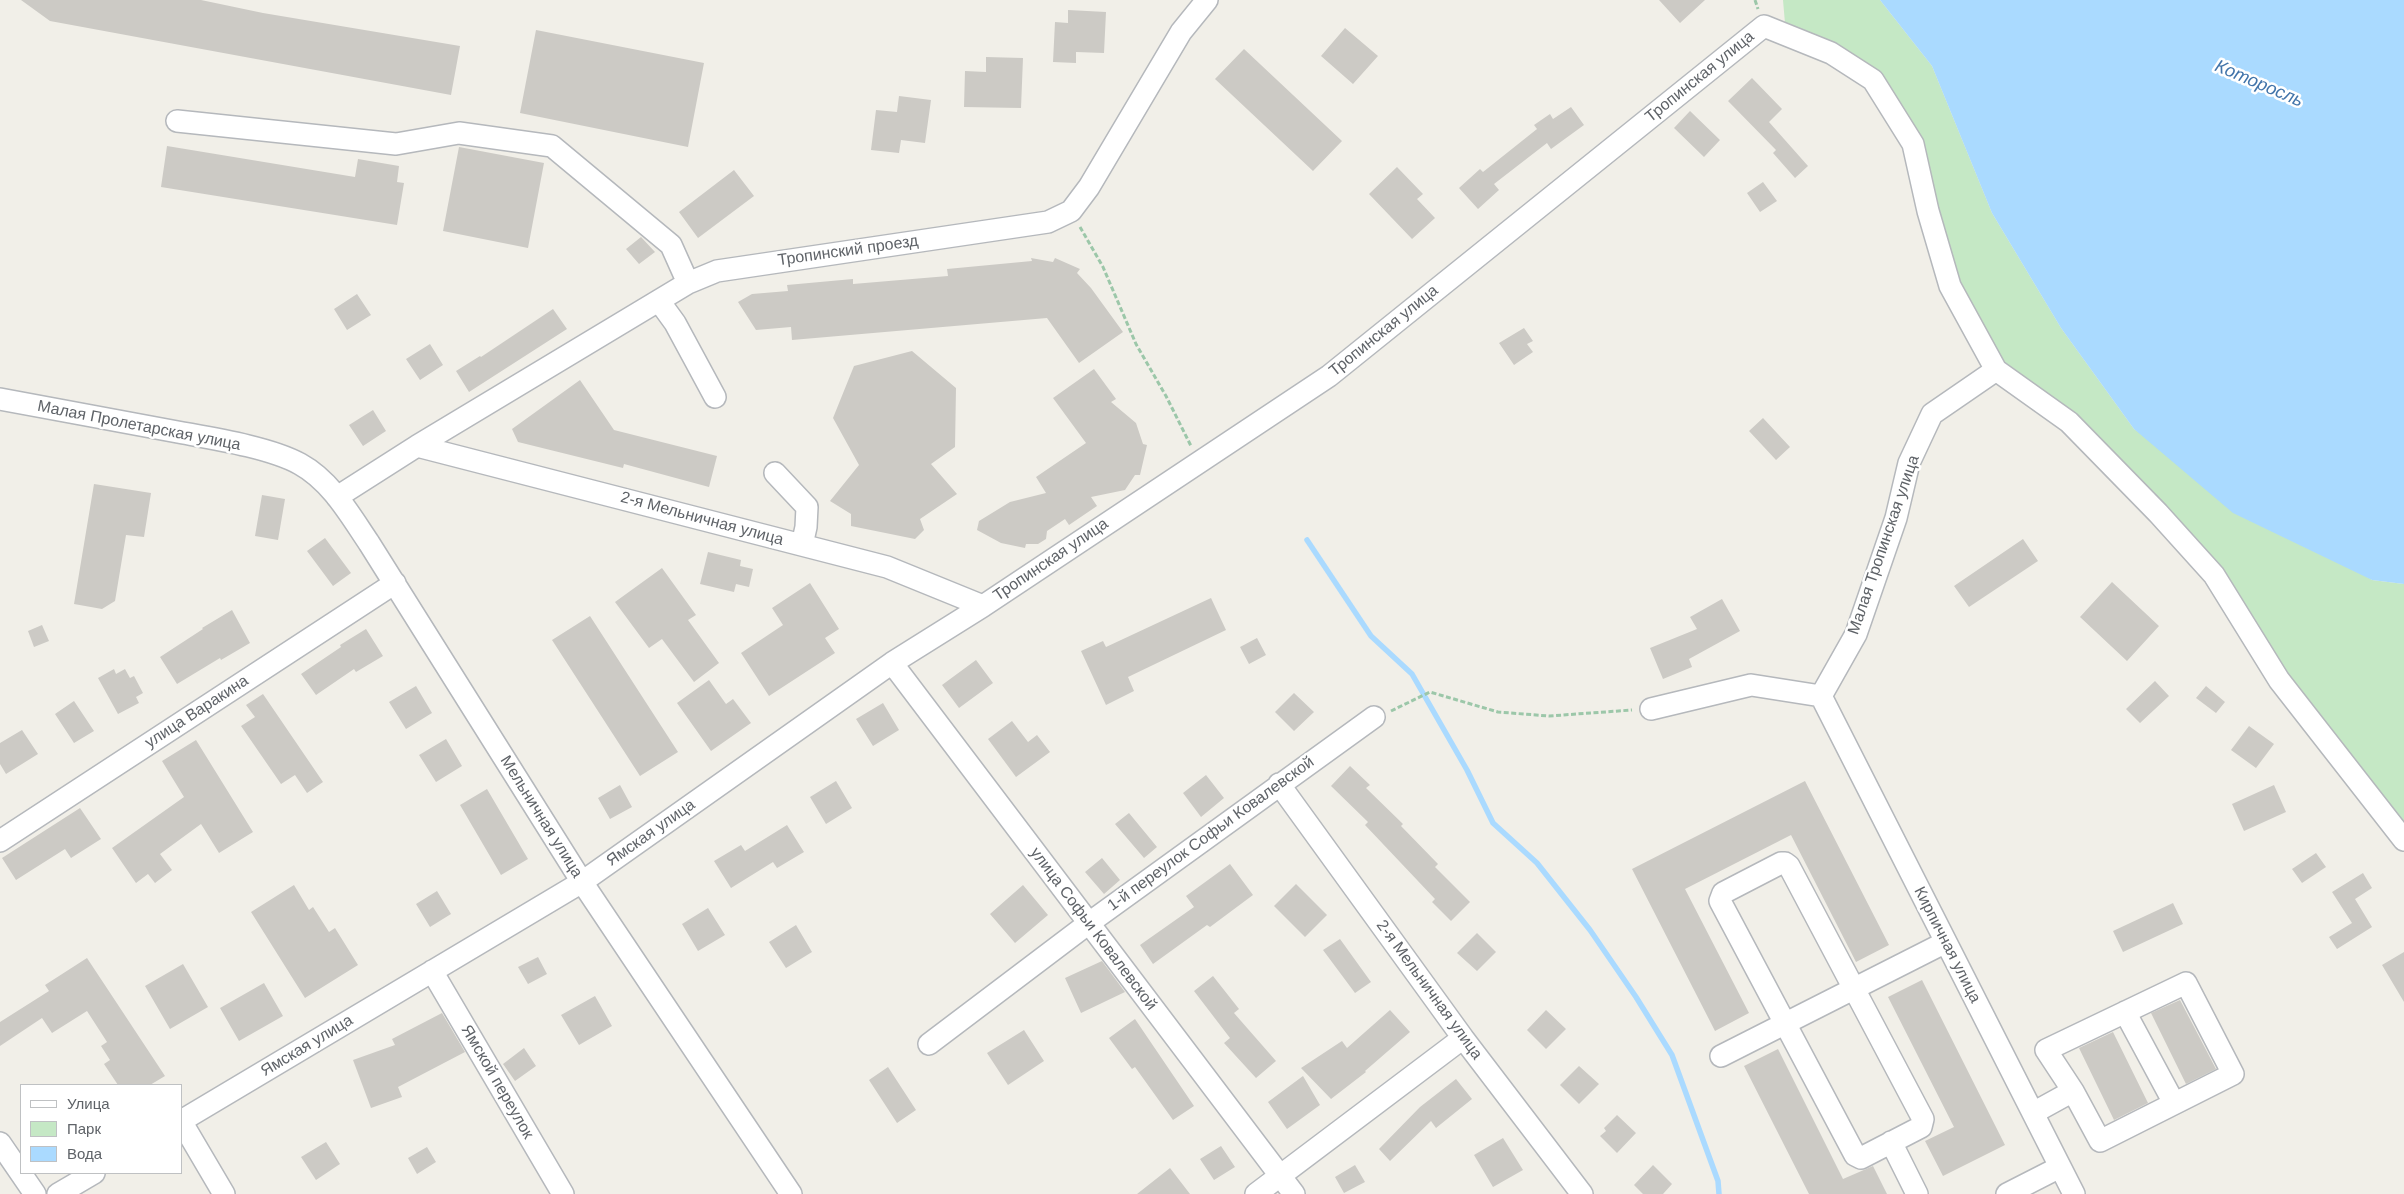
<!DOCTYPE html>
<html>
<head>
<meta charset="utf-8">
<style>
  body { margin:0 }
  #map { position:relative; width:2404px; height:1194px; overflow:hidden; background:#f1efe8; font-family:Helvetica,sans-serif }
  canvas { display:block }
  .legend { position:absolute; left:20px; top:1084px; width:162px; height:90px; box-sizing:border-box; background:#fff; border:1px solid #bfc1c3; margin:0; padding:6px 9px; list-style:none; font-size:15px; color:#5f6368 }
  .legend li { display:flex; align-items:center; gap:10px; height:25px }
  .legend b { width:25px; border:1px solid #bfc1c3 }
</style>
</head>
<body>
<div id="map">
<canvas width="2404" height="1194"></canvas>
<ul class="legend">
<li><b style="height:6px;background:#fff"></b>Улица</li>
<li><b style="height:14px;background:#c5e8c5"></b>Парк</li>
<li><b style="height:14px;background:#aadaff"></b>Вода</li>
</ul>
</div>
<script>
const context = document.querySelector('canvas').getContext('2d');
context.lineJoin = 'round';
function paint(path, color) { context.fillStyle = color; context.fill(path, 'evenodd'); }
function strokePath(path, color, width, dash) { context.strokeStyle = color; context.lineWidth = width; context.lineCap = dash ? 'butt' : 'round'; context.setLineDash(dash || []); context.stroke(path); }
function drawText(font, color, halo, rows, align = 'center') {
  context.font = font + ' Helvetica,sans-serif'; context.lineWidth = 5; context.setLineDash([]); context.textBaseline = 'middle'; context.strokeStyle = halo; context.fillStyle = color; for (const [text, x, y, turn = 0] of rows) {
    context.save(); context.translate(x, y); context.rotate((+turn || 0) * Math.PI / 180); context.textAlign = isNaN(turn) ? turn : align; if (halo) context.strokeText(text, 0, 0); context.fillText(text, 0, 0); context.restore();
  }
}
const green = new Path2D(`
  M 1783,0 L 1880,0 L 1932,66 L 1992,213 L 2061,328 L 2134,429 L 2372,580 L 2404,584 L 2404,836 L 2158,513 L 1996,370 L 1967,317 L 1913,144 L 1873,80 L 1786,35 Z`);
const water = new Path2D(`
  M 1880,0 L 2404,0 L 2404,584 L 2372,580 L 2233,513 L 2134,429 L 2061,328 L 1992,213 L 1932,66 Z`);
const stream = new Path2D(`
  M 1307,540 L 1371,636 L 1412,674 L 1467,770 L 1493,823 L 1537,863 L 1590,930 L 1636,997 L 1672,1055 L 1718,1181 L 1719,1194`);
const building = new Path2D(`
  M 21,0 L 201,0 L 263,13 L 460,46 L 451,95 L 50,21 Z
  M 1659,0 L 1705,0 L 1680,23 Z
  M 1068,10 L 1106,12 L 1104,53 L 1076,52 L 1076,63 L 1053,62 L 1055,22 L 1068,23 Z
  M 1345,28 L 1378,56 L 1353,84 L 1321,56 Z
  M 536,30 L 704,63 L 688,147 L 520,113 Z
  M 1244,49 L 1342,141 L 1313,171 L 1215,79 Z
  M 986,57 L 1023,58 L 1021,108 L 964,107 L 965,71 L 986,72 Z
  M 1752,78 L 1782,109 L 1769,122 L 1808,166 L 1795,178 L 1773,153 L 1776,150 L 1728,101 Z
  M 899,96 L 931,100 L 925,143 L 901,140 L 899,153 L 871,150 L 876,110 L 897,112 Z
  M 1571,107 L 1584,125 L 1551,149 L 1547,143 L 1494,184 L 1499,190 L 1478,209 L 1459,188 L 1480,169 L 1483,172 L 1537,129 L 1534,125 L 1550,114 L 1553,119 Z
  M 1690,111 L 1720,140 L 1704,157 L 1674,128 Z
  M 167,146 L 355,177 L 358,159 L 399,166 L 397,182 L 404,183 L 397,225 L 161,187 Z
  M 459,147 L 544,163 L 528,248 L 443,231 Z
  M 1397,167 L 1423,194 L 1417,199 L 1435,218 L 1412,239 L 1369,194 Z
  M 734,170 L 754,196 L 698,238 L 679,212 Z
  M 1763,182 L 1777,201 L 1760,212 L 1747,193 Z
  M 641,237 L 655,252 L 639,264 L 626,249 Z
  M 1031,258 L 1053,262 L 1055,258 L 1080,269 L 1077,273 L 1091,288 L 1123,332 L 1079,363 L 1047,318 L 792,340 L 791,327 L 756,330 L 738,302 L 752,294 L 788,291 L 787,285 L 853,279 L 853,284 L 948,276 L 947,269 L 1032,261 Z
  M 357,294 L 371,315 L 347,330 L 334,309 Z
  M 553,309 L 567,329 L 469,392 L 456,371 L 480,356 L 481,357 Z
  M 1524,328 L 1533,341 L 1527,344 L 1533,352 L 1514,365 L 1499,343 Z
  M 430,344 L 443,365 L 420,380 L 406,359 Z
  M 912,351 L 956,388 L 955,447 L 931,464 L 957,494 L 920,519 L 924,530 L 915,539 L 851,526 L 851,514 L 830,501 L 859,465 L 833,418 L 854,366 Z
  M 1094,369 L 1116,399 L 1111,402 L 1136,423 L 1143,444 L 1147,445 L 1140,475 L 1135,475 L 1125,490 L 1091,497 L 1097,506 L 1069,525 L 1065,519 L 1047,531 L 1046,539 L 1038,544 L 1026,544 L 1025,548 L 1001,543 L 977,530 L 979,521 L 1010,502 L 1046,493 L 1036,477 L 1086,443 L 1053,398 Z
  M 580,380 L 614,430 L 717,456 L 709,487 L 624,464 L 623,468 L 518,442 L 512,429 Z
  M 373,410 L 386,431 L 363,446 L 349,425 Z
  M 1763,418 L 1790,447 L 1776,460 L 1749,431 Z
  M 94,484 L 151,493 L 144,537 L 126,535 L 115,601 L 102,609 L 74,604 Z
  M 262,495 L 285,499 L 278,540 L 255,536 Z
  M 325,538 L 351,573 L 333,586 L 307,551 Z
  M 2023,539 L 2038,561 L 1969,607 L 1954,586 Z
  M 708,552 L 741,560 L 740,566 L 753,569 L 749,587 L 736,584 L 734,592 L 700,584 Z
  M 662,568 L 696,615 L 688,620 L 719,663 L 694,682 L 662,639 L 649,648 L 615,602 Z
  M 2112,582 L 2159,626 L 2127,661 L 2080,617 Z
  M 810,583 L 839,629 L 825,638 L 835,653 L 769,696 L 741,653 L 783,625 L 772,608 Z
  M 1211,598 L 1226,630 L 1128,677 L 1134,691 L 1106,705 L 1081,651 L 1103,641 L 1106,647 Z
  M 1722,599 L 1740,631 L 1689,659 L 1692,667 L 1663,679 L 1650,648 L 1697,629 L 1690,617 Z
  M 232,610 L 250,643 L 221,660 L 220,658 L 177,684 L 160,657 L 203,629 L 202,628 Z
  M 590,616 L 678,752 L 640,776 L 552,640 Z
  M 42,625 L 49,641 L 34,647 L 28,631 Z
  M 366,629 L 383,656 L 356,672 L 354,669 L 316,695 L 301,674 L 341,647 L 340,645 Z
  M 1257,638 L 1266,655 L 1249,664 L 1240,647 Z
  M 976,660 L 993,683 L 959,708 L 942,685 Z
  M 114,669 L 116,674 L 125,669 L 130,678 L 134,676 L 143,693 L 136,697 L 139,703 L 118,714 L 98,678 Z
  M 709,680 L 726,704 L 733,699 L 751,723 L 711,751 L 677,703 Z
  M 2155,681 L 2169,696 L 2140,723 L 2126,709 Z
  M 416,686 L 432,713 L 406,729 L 389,702 Z
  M 2206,686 L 2225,702 L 2216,713 L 2196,698 Z
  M 1294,693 L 1314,712 L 1294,731 L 1275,712 Z
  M 263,694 L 323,782 L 307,793 L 295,775 L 281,784 L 241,726 L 255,717 L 246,705 Z
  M 74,701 L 94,731 L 74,743 L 55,714 Z
  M 883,703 L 899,730 L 873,746 L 856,719 Z
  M 1012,721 L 1028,742 L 1037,735 L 1050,752 L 1016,777 L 988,739 Z
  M 2249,726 L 2274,744 L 2256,768 L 2231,750 Z
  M 22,730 L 38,754 L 6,774 L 0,764 L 0,743 Z
  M 446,739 L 462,766 L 436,782 L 419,755 Z
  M 196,740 L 253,832 L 219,853 L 201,824 L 160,854 L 172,870 L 155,883 L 148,874 L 136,883 L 112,848 L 184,797 L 162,761 Z
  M 1350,766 L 1370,785 L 1366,788 L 1403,824 L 1401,826 L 1438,864 L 1435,867 L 1470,902 L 1451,921 L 1432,902 L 1435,899 L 1365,825 L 1368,822 L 1331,786 Z
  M 1206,775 L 1224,798 L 1201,817 L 1183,793 Z
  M 836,781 L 852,808 L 826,824 L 810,797 Z
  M 1805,781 L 1889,945 L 1856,962 L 1791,835 L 1685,889 L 1749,1013 L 1715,1031 L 1632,869 Z
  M 620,785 L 632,807 L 610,819 L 598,798 Z
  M 2274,785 L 2286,812 L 2244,831 L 2232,804 Z
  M 487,789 L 528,859 L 501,875 L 460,805 Z
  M 80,808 L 101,839 L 71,858 L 65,849 L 16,880 L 2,858 Z
  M 1129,813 L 1157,847 L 1144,858 L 1115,824 Z
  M 787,825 L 804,852 L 777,868 L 773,862 L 731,888 L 714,861 L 741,845 L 745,851 Z
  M 2316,853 L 2326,867 L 2302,883 L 2292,869 Z
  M 1102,858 L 1120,880 L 1104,894 L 1085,872 Z
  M 1230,864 L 1253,895 L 1210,927 L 1207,925 L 1153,964 L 1140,945 L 1194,907 L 1186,896 Z
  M 2363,873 L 2372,888 L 2355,899 L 2372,927 L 2337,949 L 2329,937 L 2352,923 L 2332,892 Z
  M 1296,884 L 1327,915 L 1305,937 L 1274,906 Z
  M 294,885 L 309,910 L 313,907 L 329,932 L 335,928 L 358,965 L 305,998 L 251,912 Z
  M 1023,885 L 1048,915 L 1015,943 L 990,914 Z
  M 437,891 L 451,914 L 430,927 L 416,904 Z
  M 2173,903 L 2183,924 L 2123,952 L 2113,931 Z
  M 708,908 L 725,935 L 698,951 L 682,924 Z
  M 796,925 L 812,952 L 786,968 L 769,942 Z
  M 1477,933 L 1496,952 L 1477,971 L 1457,953 Z
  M 1340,939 L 1371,982 L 1355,993 L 1323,950 Z
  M 2404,952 L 2404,1002 L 2382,965 Z
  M 538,957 L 547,974 L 528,984 L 518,967 Z
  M 87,958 L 165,1076 L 150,1085 L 118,1085 L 104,1064 L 110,1060 L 101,1046 L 107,1042 L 87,1011 L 52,1033 L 42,1018 L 0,1046 L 0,1022 L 49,991 L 45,985 Z
  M 1102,961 L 1125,992 L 1081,1013 L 1065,978 Z
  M 183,964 L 208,1007 L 170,1029 L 145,986 Z
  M 1213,976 L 1239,1009 L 1234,1013 L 1276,1061 L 1256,1078 L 1224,1043 L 1230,1038 L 1194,991 Z
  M 1922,980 L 2005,1145 L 1943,1176 L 1925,1141 L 1954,1127 L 1888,997 Z
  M 264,983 L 283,1016 L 239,1041 L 220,1008 Z
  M 595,996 L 612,1026 L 579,1045 L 561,1015 Z
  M 2180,1000 L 2216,1069 L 2186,1084 L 2151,1013 Z
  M 1390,1010 L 1410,1032 L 1365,1071 L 1366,1072 L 1331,1099 L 1301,1068 L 1342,1041 L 1347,1048 Z
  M 1546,1010 L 1566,1029 L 1546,1049 L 1527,1030 Z
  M 442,1013 L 465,1052 L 398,1087 L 402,1097 L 371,1108 L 353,1060 L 395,1045 L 392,1039 Z
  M 1135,1019 L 1194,1106 L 1173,1120 L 1135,1067 L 1132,1069 L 1109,1038 Z
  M 1024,1030 L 1044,1061 L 1008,1085 L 987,1053 Z
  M 2113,1032 L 2148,1103 L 2114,1120 L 2079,1048 Z
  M 524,1048 L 536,1066 L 515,1081 L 503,1064 Z
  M 1778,1049 L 1843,1179 L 1873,1166 L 1887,1194 L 1809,1194 L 1744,1066 Z
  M 1579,1066 L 1599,1084 L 1579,1104 L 1560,1085 Z
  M 888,1067 L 916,1110 L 897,1123 L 869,1080 Z
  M 1303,1076 L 1320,1105 L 1287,1129 L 1268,1102 Z
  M 1456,1079 L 1472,1099 L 1436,1128 L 1431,1121 L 1390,1161 L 1379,1149 L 1420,1107 Z
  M 1617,1115 L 1636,1133 L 1617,1153 L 1600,1136 L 1606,1131 L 1604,1128 Z
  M 1503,1138 L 1523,1170 L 1493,1187 L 1474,1155 Z
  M 326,1142 L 340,1164 L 316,1180 L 301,1157 Z
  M 1221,1146 L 1235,1167 L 1214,1180 L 1200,1159 Z
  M 427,1147 L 436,1162 L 417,1174 L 408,1158 Z
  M 1355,1165 L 1365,1182 L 1344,1193 L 1335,1177 Z
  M 1653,1165 L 1672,1184 L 1663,1194 L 1643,1194 L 1634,1185 Z
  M 1170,1168 L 1190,1194 L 1137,1194 Z`);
const path = new Path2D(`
  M 1755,0 L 1758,9
  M 1080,227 L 1103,267 L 1136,344 L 1166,396 L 1191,446
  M 1391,711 L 1430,692 L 1498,712 L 1549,716 L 1632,710`);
const minor = new Path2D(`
  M 177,121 L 396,144 L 459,133 L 552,146 L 671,245 L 688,283
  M 659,301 L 675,323 L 715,397
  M 0,399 C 61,410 122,422 183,433 C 216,439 271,448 300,464 C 331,481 350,515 369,543 L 582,882 L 791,1194
  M 417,446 L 887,567 L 983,606
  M 775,473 L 807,507 L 806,527 L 802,545
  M 337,497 L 417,446 L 688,283 L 717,271 L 1048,222 L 1071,211 L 1089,187 L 1181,32 L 1207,0
  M 892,663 L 1294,1194
  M 1821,696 L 2074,1194
  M 1651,709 L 1751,685 L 1821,696 L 1856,634 L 1896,518 L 1909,463 L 1932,414 L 1996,370
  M 1279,784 L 1463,1038 L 1582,1194
  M 0,841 L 395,583
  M 1781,863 L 1785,863 L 1789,866 L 1923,1119 L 1921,1127 L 1861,1158 L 1855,1155 L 1720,901 L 1723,893 Z
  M 432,971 L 563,1194
  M 2125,1012 L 2174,1103
  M 929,1044 L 1089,923 L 1374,717
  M 1721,1056 L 1946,942
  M 2033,1113 L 2073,1091 L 2100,1141 L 2233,1074 L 2186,983 L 2046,1050 L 2073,1091
  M 181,1121 L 582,882 L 892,663 L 983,606 L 1329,376 L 1764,26 L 1831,53 L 1873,80 L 1913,144 L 1928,211 L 1950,286 L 1996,370 L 2069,422 L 2158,513 L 2214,575 L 2279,680 L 2404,840
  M 181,1121 L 224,1194
  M 1891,1142 L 1917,1194
  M 0,1143 L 35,1194
  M 58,1194 L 94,1173
  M 1256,1194 L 1463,1038
  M 2007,1194 L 2060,1167`);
const streetNames = [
  ["Тропинская улица",1700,77,-39],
  ["Тропинский проезд",848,251,-8],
  ["Тропинская улица",1384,331,-39],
  ["Малая Пролетарская улица",139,426,11],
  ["2-я Мельничная улица",702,519,15],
  ["Малая Тропинская улица",1884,545,-71],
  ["Тропинская улица",1051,560,-34],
  ["улица Варакина",197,712,-33],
  ["Мельничная улица",541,817,58],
  ["Ямская улица",651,833,-35],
  ["1-й переулок Софьи Ковалевской",1211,834,-36],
  ["улица Софьи Ковалевской",1093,929,53],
  ["Кирпичная улица",1947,945,63],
  ["2-я Мельничная улица",1429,990,54],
  ["Ямская улица",307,1046,-31],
  ["Ямской переулок",497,1082,60]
];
const waterNames = [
  ["Которосль",2259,84,23]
];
paint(green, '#c5e8c5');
paint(water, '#aadaff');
strokePath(stream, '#aadaff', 5.5);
paint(building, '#cccac5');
strokePath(minor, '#b5b8bc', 24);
strokePath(path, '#9cc7a9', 3, [5, 2.5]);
strokePath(minor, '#fff', 21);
drawText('16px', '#5f6368', '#fff', streetNames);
drawText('italic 18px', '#4174aa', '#fff', waterNames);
</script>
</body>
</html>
